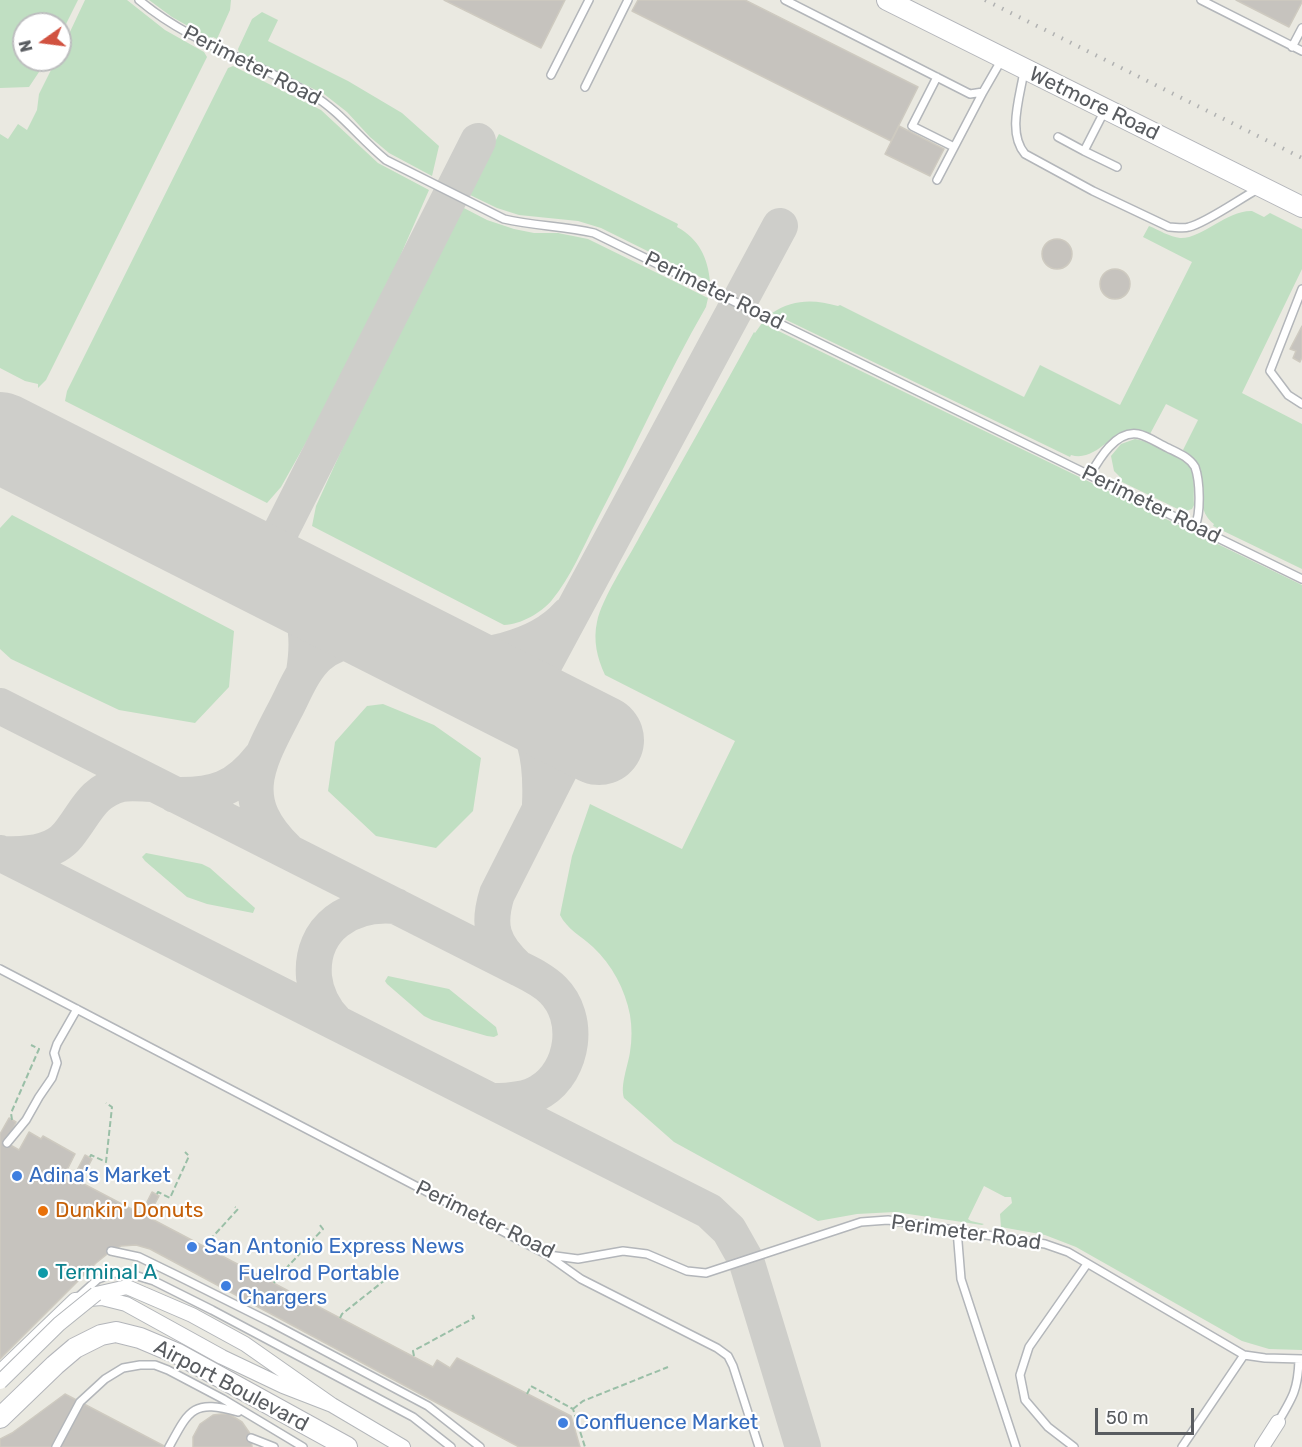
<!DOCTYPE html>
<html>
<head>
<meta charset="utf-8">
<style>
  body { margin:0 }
  #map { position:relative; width:1302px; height:1447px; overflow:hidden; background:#eae9e1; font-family:Rubik,sans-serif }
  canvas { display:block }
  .north { position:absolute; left:12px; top:12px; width:60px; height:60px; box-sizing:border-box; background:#fff; border:2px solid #bdbebf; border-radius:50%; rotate:256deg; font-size:16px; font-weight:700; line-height:24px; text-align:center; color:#595c60 }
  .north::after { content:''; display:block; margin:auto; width:21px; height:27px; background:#d15240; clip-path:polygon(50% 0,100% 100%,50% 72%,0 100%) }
  .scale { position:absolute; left:1095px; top:1408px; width:99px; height:27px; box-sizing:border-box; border:3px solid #595c60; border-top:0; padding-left:8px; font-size:18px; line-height:21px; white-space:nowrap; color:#595c60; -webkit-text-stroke:4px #fff; paint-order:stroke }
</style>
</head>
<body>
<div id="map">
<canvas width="1302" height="1447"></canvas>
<div class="north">N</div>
<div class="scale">50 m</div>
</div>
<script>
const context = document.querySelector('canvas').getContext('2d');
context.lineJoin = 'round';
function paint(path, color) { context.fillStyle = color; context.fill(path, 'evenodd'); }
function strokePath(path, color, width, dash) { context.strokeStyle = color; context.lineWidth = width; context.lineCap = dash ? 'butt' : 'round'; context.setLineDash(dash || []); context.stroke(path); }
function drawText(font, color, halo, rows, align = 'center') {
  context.font = font + ' Rubik,sans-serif'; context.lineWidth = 4.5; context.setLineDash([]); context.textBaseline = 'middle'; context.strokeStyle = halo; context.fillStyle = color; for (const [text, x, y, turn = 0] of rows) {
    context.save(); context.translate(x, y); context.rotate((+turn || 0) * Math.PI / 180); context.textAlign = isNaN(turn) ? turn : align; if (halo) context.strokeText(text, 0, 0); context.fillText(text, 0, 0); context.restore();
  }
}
const green = new Path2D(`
  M 0,0 L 78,0 L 60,36 L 60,24 L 24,24 L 24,60 L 47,60 L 29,87 L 0,88 Z
  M 85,0 L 127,0 L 165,30 L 204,52 L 207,57 L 46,380 L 38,388 L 38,384 L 25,381 L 0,368 L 0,134 L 8,139 L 18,124 L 27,130 L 37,110 L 39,94 L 56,60 L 60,60 L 60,53 Z
  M 149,0 L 231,0 L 230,10 L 217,39 L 213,37 L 211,39 L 172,17 Z
  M 262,12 L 278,20 L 268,41 L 348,81 L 402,113 L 439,146 L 432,176 L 389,153 L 370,137 L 347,112 L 324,94 L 239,53 L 238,49 L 252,19 Z
  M 233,66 L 321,110 L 378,163 L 429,190 L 385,291 L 335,391 L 281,487 L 267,503 L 65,401 L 67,391 L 228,68 Z
  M 499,134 L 678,224 L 677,227 C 699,239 708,258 710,282 L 601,228 L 578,221 L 519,215 L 497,208 L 468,194 Z
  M 462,207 L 487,220 L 514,229 L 534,233 L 558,233 L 588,239 L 708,298 L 706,307 C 666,376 634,450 597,520 C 583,547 571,577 552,600 C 541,613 522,624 504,625 L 312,526 L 316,506 L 358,414 Z
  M 1252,211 L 1264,217 L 1270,213 L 1302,229 L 1302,269 L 1242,393 L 1302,424 L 1302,569 L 1213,526 L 1214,524 C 1188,504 1217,469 1183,450 L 1198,420 L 1166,404 L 1150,434 C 1115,417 1101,464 1071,455 L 1070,457 L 772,313 C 793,299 814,299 838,306 L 840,305 L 1024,397 L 1040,365 L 1120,405 L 1192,262 L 1143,237 L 1149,226 C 1159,230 1170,237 1180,238 C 1202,239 1227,210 1252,211 Z
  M 762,323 L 1302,585 L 1302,1350 L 1269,1349 L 1242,1341 L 1076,1247 L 1045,1235 L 1001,1227 L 1000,1214 L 1012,1203 L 1011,1197 L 1005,1197 L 984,1186 L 968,1219 L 971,1221 L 984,1224 L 982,1225 L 895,1212 L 857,1214 L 818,1221 L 674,1142 L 624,1098 C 620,1085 628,1066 630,1052 C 632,1040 632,1027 630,1015 C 625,989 612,965 593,947 C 581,936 567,929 560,915 L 572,856 L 590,804 L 682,849 L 735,741 L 605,675 C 597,658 593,640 597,622 C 602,598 628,559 640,536 C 678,468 716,401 754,332 L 755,333 Z
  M 1135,439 C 1146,440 1185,459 1190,467 C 1196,476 1193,494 1194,505 L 1192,509 L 1186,511 L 1186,513 L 1120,481 L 1122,479 L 1114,471 L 1111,456 L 1121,444 Z
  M 12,515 L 234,631 L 229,687 L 195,723 L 119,710 L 11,659 L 0,649 L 0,528 Z
  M 383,704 L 434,725 L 481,758 L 473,811 L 436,848 L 376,836 L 328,791 L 335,742 L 367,706 Z
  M 146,853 L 202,864 L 210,868 L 255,908 L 253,913 L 207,904 L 187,897 L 145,861 L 142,857 Z
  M 388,976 L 449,989 L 496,1027 L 498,1035 L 494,1037 L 487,1036 L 432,1020 L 424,1016 L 387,984 L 385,981 Z`);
const taxiway = new Path2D(`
  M 0,451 L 22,449
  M 214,546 C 241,552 257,564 278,537 L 478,141
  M 273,575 C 305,606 311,628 304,672
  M 431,655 C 475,662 538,649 568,615
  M 503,691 C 536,721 542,761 540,804
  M 524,702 L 780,226
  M 0,706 L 518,968 C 530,974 543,980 553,990 C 581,1018 574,1070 541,1091 C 528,1100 507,1101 492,1101
  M 175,795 C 214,796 236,789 261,757
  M 287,850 C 235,800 257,764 285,710 C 295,691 303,669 319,655 C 342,636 371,637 398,639
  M 0,853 L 709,1211 L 729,1230 L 746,1260 L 803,1447
  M 3,854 C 25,855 53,854 68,835 C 86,813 91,792 121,784 C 132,782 144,784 154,784
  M 518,968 C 492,944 487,926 497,894 L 580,730
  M 336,1022 C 324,1010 316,995 314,977 C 310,927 351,902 396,906`);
const runway = new Path2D(`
  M 0,437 L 599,740`);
const building = new Path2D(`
  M 444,0 L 565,0 L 541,48 Z
  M 638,0 L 745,0 L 918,87 L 891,141 L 632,11 Z
  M 1236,0 L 1302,0 L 1302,2 L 1289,27 Z
  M 899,126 L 944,149 L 930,176 L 885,154 Z
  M1042 254a15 15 0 1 1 30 0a15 15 0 1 1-30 0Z
  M1100 284a15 15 0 1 1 30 0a15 15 0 1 1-30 0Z
  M 1302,326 L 1302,357 L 1300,362 L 1293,358 L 1296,351 L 1290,349 Z
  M 9,1118 L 16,1122 L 7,1143 L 19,1150 L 29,1132 L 41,1139 L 43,1136 L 75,1154 L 65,1174 L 73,1178 L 85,1155 L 92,1159 L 80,1182 L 141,1214 L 152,1192 L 159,1196 L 148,1217 L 433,1367 L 437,1360 L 450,1368 L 457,1358 L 571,1416 L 580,1447 L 519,1447 L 150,1249 L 136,1245 L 121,1246 L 111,1251 L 96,1263 L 0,1359 L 0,1134 Z
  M 65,1394 L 166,1447 L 0,1447 L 0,1439 L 12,1433 Z
  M 221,1414 L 229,1414 L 242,1422 L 251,1435 L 252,1447 L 193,1447 L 193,1437 L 200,1424 L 213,1415 Z`);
const path = new Path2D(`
  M 12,1120 L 11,1113 L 39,1049 L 31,1045
  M 90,1157 L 91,1155 L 106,1162 L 112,1107 L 106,1103
  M 157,1194 L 158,1192 L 170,1198 L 189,1156 L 185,1152
  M 206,1248 L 207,1243 L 238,1209 L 235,1207
  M 274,1283 L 276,1279 L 323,1229 L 319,1224
  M 340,1318 L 342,1314 L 385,1280 L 382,1274
  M 414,1356 L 413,1351 L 474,1318 L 472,1314
  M 527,1394 L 531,1386 L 573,1409 L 585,1447
  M 573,1409 L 583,1401 L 668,1367`);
const service = new Path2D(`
  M 139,0 C 190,43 254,61 311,94 C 340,111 360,139 386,160 L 504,219 C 534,226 564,226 594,233 L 1302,579
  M 785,0 L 970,94 L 983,92 L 1002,59
  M 1201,0 L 1302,51
  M 1292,47 L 1302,28
  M 1024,71 C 1020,97 1007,133 1025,154 L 1093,191 L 1169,227 C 1175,227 1183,229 1189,227 C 1206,223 1241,198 1258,189
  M 551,75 L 589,0
  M 937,77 L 912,126 L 954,147
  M 585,87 L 628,0
  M 1105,110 L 1084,151 L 1117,167
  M 1058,137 L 1084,151
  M 937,180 L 983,92
  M 1302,289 L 1270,371 L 1288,395 L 1302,404
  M 1090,475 C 1099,459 1116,430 1138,434 C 1148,436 1159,444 1168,448 C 1178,453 1189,457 1195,467 C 1200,481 1201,513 1195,526
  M 0,969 L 548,1255 L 578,1259 L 623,1251 L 647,1254 L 687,1271 L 706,1273 L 861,1222 L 888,1220 L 1045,1244 L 1068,1252 L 1244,1355 L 1265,1358 L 1302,1359
  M 7,1143 L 26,1120 L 39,1097 L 52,1078 L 57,1063 L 54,1053 L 57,1044 L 77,1009
  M 957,1230 L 961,1279 L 1016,1447
  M 111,1251 L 139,1257 L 176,1275 L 270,1322 L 396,1389 L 428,1406 L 480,1447
  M 550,1257 L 581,1279 L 717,1348 L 728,1356 L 733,1366 L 759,1447
  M 76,1299 L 98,1279 L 114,1273 L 131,1274 L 154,1281 L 212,1310 L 413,1417 L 451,1447
  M 1278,1422 C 1293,1397 1298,1389 1299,1360
  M 251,1438 L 274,1447
  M 56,1447 L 80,1402 L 105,1379 L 123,1368 L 140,1365 L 155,1365 L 168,1370 L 223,1399 L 303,1447
  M 169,1447 C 189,1410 193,1399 238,1412
  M 1074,1447 L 1048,1427 L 1025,1400 L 1020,1375 L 1029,1347 L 1087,1264
  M 1182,1447 L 1244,1355`);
const minor = new Path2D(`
  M 96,1294 L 127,1287 L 192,1315 L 245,1344 L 332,1405 L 403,1447
  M 0,1372 L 75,1300 L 102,1298 L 126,1304 L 222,1357 L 283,1386 L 332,1405
  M 1262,1447 L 1278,1422`);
const secondary = new Path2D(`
  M 887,0 L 1302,207
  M 0,1418 L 55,1365 L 75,1348 L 101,1335 L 116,1332 L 140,1338 L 178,1354 L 347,1447`);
const rail = new Path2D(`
  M 985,0 L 1302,158`);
const minorBridge = new Path2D(`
  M 0,1382 L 59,1324 L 96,1294`);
const markers = [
  [17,1176,6,"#3f7fe0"],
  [43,1211,6,"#e8710a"],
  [192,1247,6,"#3f7fe0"],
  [43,1273,6,"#0f9aa8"],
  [226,1286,6,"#3f7fe0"],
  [563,1423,6,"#3f7fe0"]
];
const streetNames = [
  ["Perimeter Road",252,66,27],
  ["Wetmore Road",1094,104,26],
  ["Perimeter Road",714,291,26],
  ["Perimeter Road",1151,505,26],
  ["Perimeter Road",485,1220,26],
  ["Perimeter Road",966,1233,8],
  ["Airport Boulevard",231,1386,28]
];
const shopNames = [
  ["Adina’s Market",29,1176],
  ["San Antonio Express News",204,1247],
  ["Fuelrod Portable",238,1274],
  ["Chargers",238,1298],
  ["Confluence Market",575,1423]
];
const foodNames = [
  ["Dunkin' Donuts",55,1211]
];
const cultureNames = [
  ["Terminal A",55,1273]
];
paint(green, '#c0dfc2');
strokePath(taxiway, '#cececa', 36);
strokePath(runway, '#cececa', 90);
paint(building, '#c6c3be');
strokePath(building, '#cecac0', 1.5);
strokePath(service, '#b3b6ba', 10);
strokePath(minor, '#b3b6ba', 16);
strokePath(secondary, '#b3b5ba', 22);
strokePath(path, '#9abfa7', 2, [6, 3]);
strokePath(service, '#fff', 7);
strokePath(minor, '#fff', 14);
strokePath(secondary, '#fff', 20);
strokePath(rail, '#b1b2b2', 4, [1.5, 8]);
strokePath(minorBridge, '#b3b6ba', 16, []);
strokePath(minorBridge, '#fff', 14);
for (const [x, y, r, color] of markers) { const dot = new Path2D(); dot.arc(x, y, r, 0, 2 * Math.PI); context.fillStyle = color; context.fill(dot); strokePath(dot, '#fff', 2); }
drawText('21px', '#595c60', '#fff', streetNames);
drawText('21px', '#366cbe', '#fff', shopNames, 'left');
drawText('21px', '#c56008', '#fff', foodNames, 'left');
drawText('21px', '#0d838f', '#fff', cultureNames, 'left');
</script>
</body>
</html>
